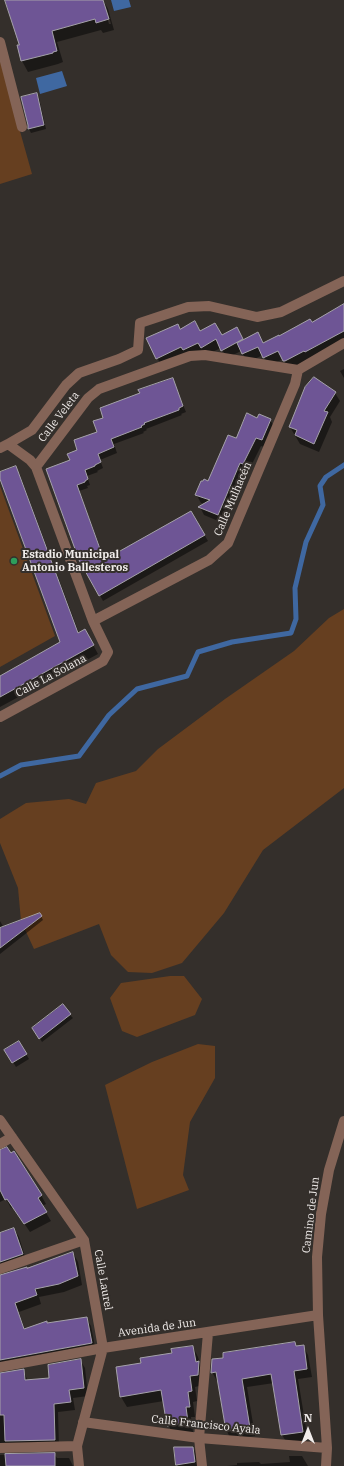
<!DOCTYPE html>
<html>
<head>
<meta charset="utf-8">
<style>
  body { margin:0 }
  #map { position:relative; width:344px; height:1466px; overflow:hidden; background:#342f2b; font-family:"IBM Plex Serif",serif }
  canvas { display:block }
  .north { position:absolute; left:288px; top:1410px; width:40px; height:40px; -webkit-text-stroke:3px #342f2b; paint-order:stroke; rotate:0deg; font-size:11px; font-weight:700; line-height:16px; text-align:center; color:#f0ecea }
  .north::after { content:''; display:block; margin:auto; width:14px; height:18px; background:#f0ecea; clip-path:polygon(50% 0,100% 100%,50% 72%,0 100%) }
</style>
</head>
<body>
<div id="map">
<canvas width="344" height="1466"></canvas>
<div class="north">N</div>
</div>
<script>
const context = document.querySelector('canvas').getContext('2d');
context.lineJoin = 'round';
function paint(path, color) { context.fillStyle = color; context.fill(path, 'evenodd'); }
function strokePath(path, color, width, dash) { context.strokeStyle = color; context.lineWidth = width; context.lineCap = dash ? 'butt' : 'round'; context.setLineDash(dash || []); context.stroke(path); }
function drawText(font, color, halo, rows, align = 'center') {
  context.font = font + ' "IBM Plex Serif",serif'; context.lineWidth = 4; context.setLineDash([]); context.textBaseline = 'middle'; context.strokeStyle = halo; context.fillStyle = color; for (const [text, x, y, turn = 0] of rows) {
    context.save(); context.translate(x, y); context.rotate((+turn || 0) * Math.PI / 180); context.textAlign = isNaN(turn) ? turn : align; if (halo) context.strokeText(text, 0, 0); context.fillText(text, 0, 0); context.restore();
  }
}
const green = new Path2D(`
  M 0,60 L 32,174 L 0,184 Z
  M 0,486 L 55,636 L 0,667 Z
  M 344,609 L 344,788 L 263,850 L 224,913 L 182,963 L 152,973 L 128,972 L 111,955 L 99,924 L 34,949 L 21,921 L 18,888 L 0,843 L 0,819 L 26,803 L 69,799 L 86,804 L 96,783 L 136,771 L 158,749 L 225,699 L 294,651 L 329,618 Z
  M 170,976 L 184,976 L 202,999 L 195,1015 L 137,1037 L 122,1031 L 110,998 L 121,983 Z
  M 198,1044 L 215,1046 L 215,1078 L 190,1122 L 183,1175 L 189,1190 L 137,1209 L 105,1085 L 152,1062 Z`);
const water = new Path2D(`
  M 111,0 L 129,0 L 131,7 L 114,11 Z
  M 62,71 L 67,86 L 40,94 L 36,78 Z`);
const shadow = new Path2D(`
  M 6,0 L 103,0 L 108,9 L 114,30 L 103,33 L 101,30 L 57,42 L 63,62 L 58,64 L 28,72 L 22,61 L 18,46 L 20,46 ZM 103,4 L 106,7 L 111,24 L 109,24 Z
  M 37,94 L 39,98 L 46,129 L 31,133 L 29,129 L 29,125 Z
  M 344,305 L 344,342 L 289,369 L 283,359 L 269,366 L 263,355 L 248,362 L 241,351 L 227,358 L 221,348 L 206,355 L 162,367 L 147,338 L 180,330 L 200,332 L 222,336 L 236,329 L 243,341 L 258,333 L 264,344 L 311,323 Z
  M 344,369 L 344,378 L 340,371 Z
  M 172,379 L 186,412 L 181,414 L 182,415 L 146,429 L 147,430 L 143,432 L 144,433 L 114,444 L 117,453 L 100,460 L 103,468 L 97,471 L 98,472 L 87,476 L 90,485 L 87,486 L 88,488 L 79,491 L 105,560 L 191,512 L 208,541 L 103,601 L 80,559 L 71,461 L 79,451 L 98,432 L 105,419 L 141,394 Z
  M 335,393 L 340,401 L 330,417 L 332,422 L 319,452 L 300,444 L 290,427 Z
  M 258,419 L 270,420 L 275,428 L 267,448 L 261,446 L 248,472 L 245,470 L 223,523 L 204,515 L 200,507 L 205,504 L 201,503 L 196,494 L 209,483 L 237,440 Z
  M 15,467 L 20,475 L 79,633 L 85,630 L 98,654 L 0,707 L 0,677 L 62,643 L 0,476 L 0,473 Z
  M 40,914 L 43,920 L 0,954 L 0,921 L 4,928 Z
  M 70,1015 L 73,1018 L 42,1042 L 36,1032 Z
  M 19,1042 L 29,1059 L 16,1067 L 6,1050 Z
  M 0,1151 L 41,1195 L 46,1204 L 42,1206 L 51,1221 L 30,1232 L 13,1207 L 11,1208 L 6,1199 L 0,1202 Z
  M 14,1229 L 19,1237 L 27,1263 L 0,1273 L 0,1234 Z
  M 73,1253 L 78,1262 L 82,1285 L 64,1292 L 39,1297 L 41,1304 L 19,1312 L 25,1330 L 86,1318 L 91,1326 L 96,1352 L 3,1369 L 0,1372 L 0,1276 L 27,1269 Z
  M 295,1343 L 297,1347 L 303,1346 L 308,1355 L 312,1377 L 298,1379 L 308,1440 L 287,1443 L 282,1435 L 274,1383 L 247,1387 L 255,1436 L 231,1439 L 226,1430 L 218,1380 L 217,1381 L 212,1372 Z
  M 193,1347 L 198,1357 L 200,1364 L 204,1372 L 203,1385 L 195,1387 L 197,1401 L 193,1402 L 195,1417 L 191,1417 L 193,1432 L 174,1435 L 168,1425 L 164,1401 L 127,1407 L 121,1397 L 117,1368 L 142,1364 Z
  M 80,1360 L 85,1368 L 88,1396 L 73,1398 L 75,1410 L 58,1412 L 59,1448 L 0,1452 L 0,1374 L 23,1370 L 28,1381 L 50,1378 Z
  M 193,1448 L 198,1457 L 199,1466 L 178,1466 L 177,1464 Z
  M 54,1454 L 57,1458 L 69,1458 L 73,1466 L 0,1466 L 0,1455 Z
  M 289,1456 L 302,1456 L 308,1466 L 227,1466 L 237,1465 L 237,1463 L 259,1462 L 261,1464 L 290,1462 Z`);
const stream = new Path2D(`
  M 0,776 L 21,765 L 79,756 L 109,715 L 137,689 L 187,676 L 198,652 L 232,642 L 291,633 L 296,619 L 295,588 L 306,542 L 323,505 L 320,486 L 326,477 L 344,465`);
const building = new Path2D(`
  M 5,0 L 103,0 L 109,19 L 96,23 L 95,19 L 52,31 L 57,51 L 53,52 L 53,53 L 21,61 L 17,45 L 19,45 Z
  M 37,93 L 44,125 L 28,129 L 28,125 L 21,97 Z
  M 344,304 L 344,331 L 305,352 L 304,351 L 285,361 L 283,361 L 278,351 L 263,358 L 258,347 L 242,354 L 237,343 L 258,332 L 263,343 L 279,335 L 279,336 L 310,319 L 312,322 Z
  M 195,321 L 200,331 L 215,323 L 222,335 L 237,327 L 243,339 L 221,351 L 216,339 L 201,348 L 198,343 L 183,350 L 181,347 L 156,359 L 146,338 L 178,324 L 180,329 Z
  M 314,377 L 336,392 L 324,411 L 328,412 L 314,444 L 295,435 L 297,430 L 289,427 L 305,387 Z
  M 173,378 L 183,406 L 179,408 L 179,410 L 144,423 L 145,424 L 141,426 L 142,427 L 111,439 L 114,447 L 98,454 L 101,462 L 95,465 L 95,466 L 85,470 L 88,479 L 85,481 L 85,482 L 77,485 L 104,560 L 191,511 L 205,535 L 99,596 L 79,560 L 46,469 L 70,460 L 67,454 L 77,450 L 74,440 L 97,432 L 93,421 L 103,418 L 100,408 L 140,393 L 138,390 Z
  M 247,413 L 257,418 L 259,414 L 271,419 L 262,440 L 256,438 L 243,464 L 240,463 L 218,515 L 198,507 L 210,500 L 195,495 L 201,481 L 203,481 L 204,479 L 208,481 L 228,435 L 236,438 Z
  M 16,466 L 78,633 L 85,629 L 94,645 L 0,697 L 0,676 L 60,642 L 0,479 L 0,472 Z
  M 40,913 L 42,916 L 0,948 L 0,928 Z
  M 63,1004 L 71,1014 L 39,1039 L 32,1028 Z
  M 19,1041 L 27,1054 L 12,1063 L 4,1050 Z
  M 7,1147 L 11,1153 L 14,1151 L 42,1195 L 38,1198 L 47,1212 L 24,1224 L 7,1199 L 5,1200 L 0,1190 L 0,1150 Z
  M 14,1228 L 23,1254 L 0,1262 L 0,1233 Z
  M 73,1252 L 78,1276 L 59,1284 L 35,1289 L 37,1295 L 15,1303 L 24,1329 L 47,1321 L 47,1323 L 87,1317 L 92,1343 L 0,1360 L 0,1275 L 27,1267 L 27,1268 Z
  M 295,1342 L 296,1346 L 304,1345 L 307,1369 L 294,1371 L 303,1432 L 281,1435 L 271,1374 L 242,1379 L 250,1428 L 226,1431 L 216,1372 L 211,1373 L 212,1359 L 223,1358 L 223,1353 Z
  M 193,1346 L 196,1362 L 199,1361 L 198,1375 L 190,1376 L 192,1391 L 188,1392 L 190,1407 L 186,1407 L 188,1422 L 167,1426 L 161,1390 L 120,1397 L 116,1367 L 141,1363 L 140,1358 L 172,1353 L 171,1349 Z
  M 81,1359 L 84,1388 L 69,1390 L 71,1402 L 54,1404 L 55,1440 L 5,1441 L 4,1415 L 0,1415 L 0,1373 L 24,1369 L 25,1380 L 49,1378 L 48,1365 Z
  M 174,1447 L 193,1447 L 195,1462 L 176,1465 Z
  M 55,1453 L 55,1466 L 6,1466 L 5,1454 Z`);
const minor = new Path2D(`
  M 0,42 L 22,127
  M 8,444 L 32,430 L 66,385 L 79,373 L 119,359 L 138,350 L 140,323 L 188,307 L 209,306 L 257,317 L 281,312 L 344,281
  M 0,448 L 8,444 L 30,460 L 36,467 L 93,621 L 108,652 L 103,661 L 0,717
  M 36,467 L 88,398 L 99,389 L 190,356 L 205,355 L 298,370
  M 93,621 L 209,560 L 228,543 L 295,384 L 298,370 L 344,343
  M 0,1120 L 84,1240 L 103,1348 L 77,1446 L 79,1466
  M 0,1144 L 12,1137
  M 0,1269 L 84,1240
  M 0,1367 L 103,1348 L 318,1315
  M 83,1422 L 199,1438 L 327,1448
  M 0,1448 L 77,1446
  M 202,1466 L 199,1438 L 208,1333
  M 326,1466 L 327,1448 L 318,1315 L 317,1257 L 321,1214 L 329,1170 L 344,1121`);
const markers = [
  [14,561,4,"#2e9e5b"]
];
const streetNames = [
  ["Calle Veleta",59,417,-53],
  ["Calle Mulhacén",233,499,-67],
  ["Calle La Solana",51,676,-28],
  ["Camino de Jun",311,1215,-83],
  ["Calle Laurel",103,1280,80],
  ["Avenida de Jun",157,1328,-8],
  ["Calle Francisco Ayala",206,1425,6]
];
const poiNames = [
  ["Estadio Municipal",22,555],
  ["Antonio Ballesteros",22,568]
];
paint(green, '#663f20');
paint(water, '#3f68a1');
paint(shadow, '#0007');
strokePath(stream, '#3f68a1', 5);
paint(building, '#6e5595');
strokePath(building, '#a5a2aa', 1);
strokePath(minor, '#846457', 10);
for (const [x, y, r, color] of markers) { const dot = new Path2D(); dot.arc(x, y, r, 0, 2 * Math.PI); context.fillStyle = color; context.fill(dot); strokePath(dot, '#342f2b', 1.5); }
drawText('11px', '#f0ecea', '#342f2b', streetNames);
drawText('bold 11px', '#f0ecea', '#342f2b', poiNames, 'left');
</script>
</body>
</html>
